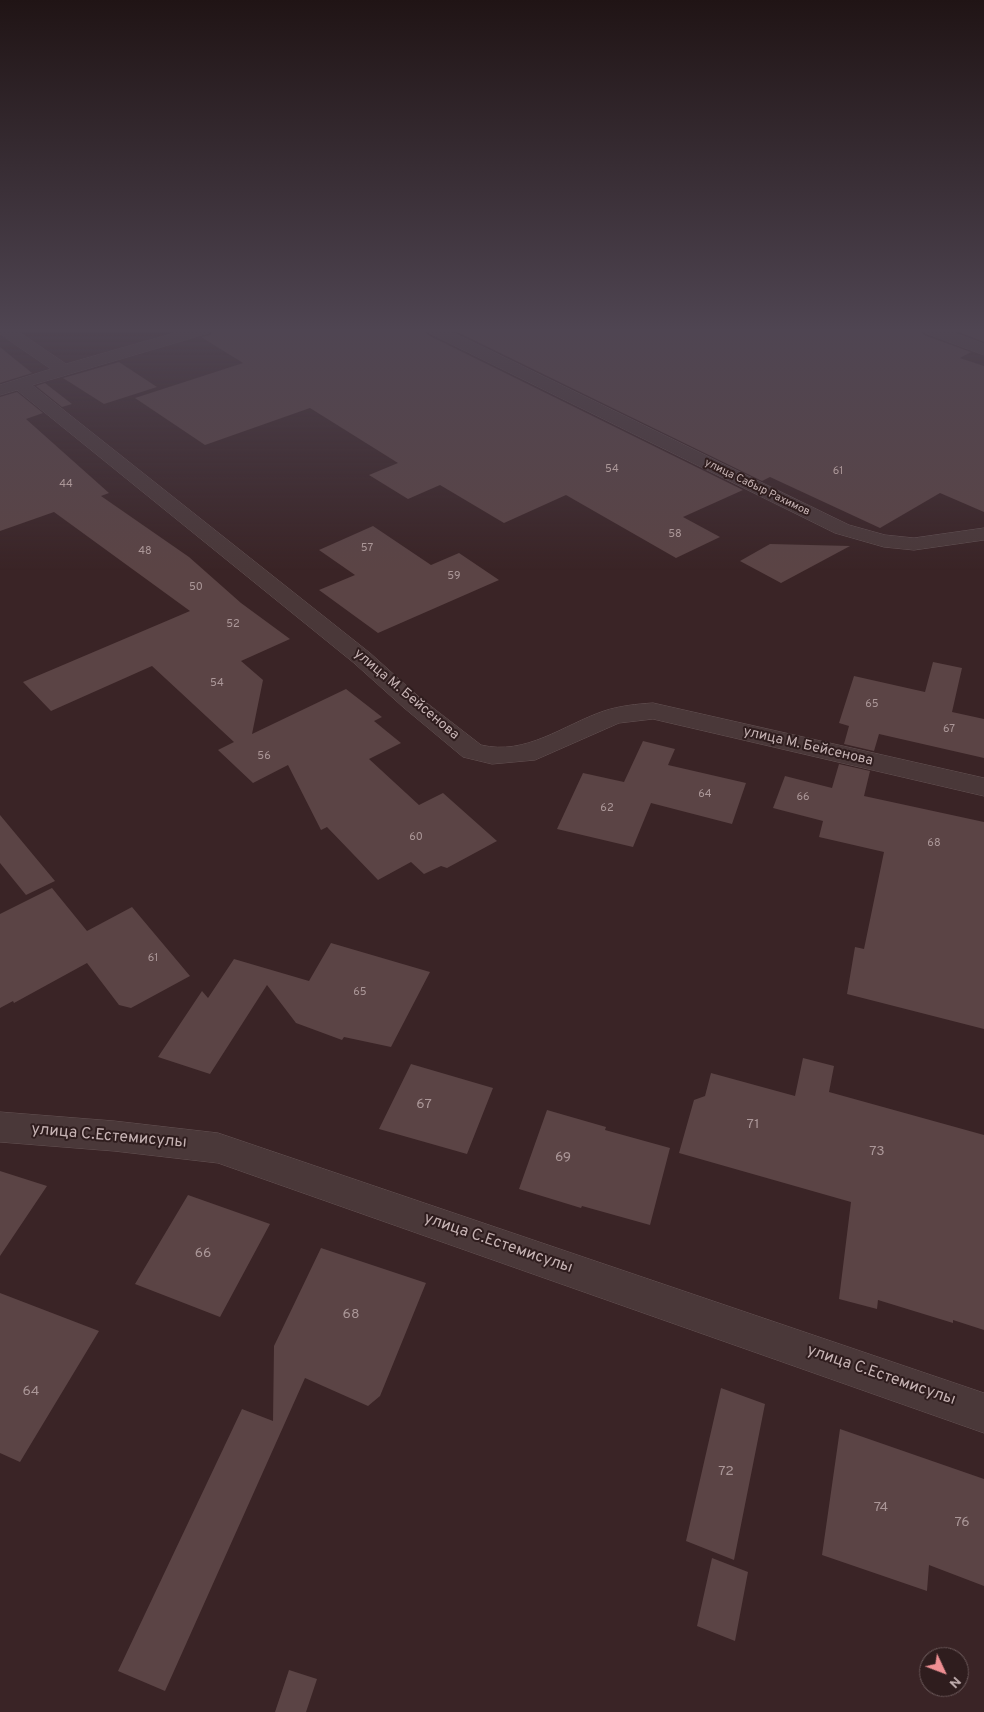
<!DOCTYPE html>
<html>
<head>
<meta charset="utf-8">
<style>
  body { margin:0 }
  #map { position:relative; width:984px; height:1712px; overflow:hidden; background:#3a2426; font-family:Overpass,sans-serif }
  canvas { display:block }
  .north { position:absolute; left:919px; top:1647px; width:50px; height:50px; box-sizing:border-box; background:#2f1d1e; border:1px solid #6b595a; border-radius:50%; rotate:133deg; font-size:14px; font-weight:700; line-height:20px; text-align:center; color:#c6b3b4 }
  .north::after { content:''; display:block; margin:auto; width:18px; height:22px; background:#ef8f93; clip-path:polygon(50% 0,100% 100%,50% 72%,0 100%) }
</style>
</head>
<body>
<div id="map">
<canvas width="984" height="1712"></canvas>
<div class="north">N</div>
</div>
<script>
const context = document.querySelector('canvas').getContext('2d');
context.lineJoin = 'round';
function paint(path, color) { context.fillStyle = color; context.fill(path, 'evenodd'); }
function strokePath(path, color, width, dash) { context.strokeStyle = color; context.lineWidth = width; context.lineCap = dash ? 'butt' : 'round'; context.setLineDash(dash || []); context.stroke(path); }
function drawText(font, color, halo, rows, align = 'center') {
  context.font = font + ' Overpass,sans-serif'; context.lineWidth = 4; context.setLineDash([]); context.textBaseline = 'middle'; context.strokeStyle = halo; context.fillStyle = color; for (const [text, x, y, turn = 0] of rows) {
    context.save(); context.translate(x, y); context.rotate((+turn || 0) * Math.PI / 180); context.textAlign = isNaN(turn) ? turn : align; if (halo) context.strokeText(text, 0, 0); context.fillText(text, 0, 0); context.restore();
  }
}
const building = new Path2D(`
  M 213,330 L 425,330 L 428,335 L 743,490 L 683,517 L 720,537 L 676,558 L 566,495 L 504,523 L 440,485 L 408,499 L 369,475 L 398,463 L 310,408 L 205,445 L 135,398 L 243,363 L 201,337 L 210,335 Z
  M 453,330 L 921,330 L 924,335 L 971,352 L 960,358 L 984,366 L 984,512 L 940,493 L 880,528 L 770,477 L 762,481 Z
  M 953,330 L 984,330 L 984,342 Z
  M 0,347 L 32,373 L 0,383 Z
  M 119,362 L 157,387 L 104,404 L 63,378 Z
  M 45,383 L 72,404 L 62,407 L 36,386 Z
  M 17,392 L 43,413 L 26,419 L 109,493 L 101,496 L 189,557 L 241,603 L 290,639 L 241,661 L 263,680 L 252,734 L 346,689 L 382,717 L 374,721 L 401,743 L 369,759 L 419,805 L 443,793 L 497,841 L 447,868 L 441,866 L 424,874 L 411,862 L 378,880 L 327,827 L 321,830 L 288,765 L 253,783 L 218,750 L 234,742 L 152,666 L 51,711 L 23,682 L 190,611 L 54,512 L 0,531 L 0,397 Z
  M 373,526 L 431,565 L 459,553 L 499,580 L 378,633 L 319,590 L 355,575 L 319,550 Z
  M 770,544 L 850,546 L 781,583 L 740,561 Z
  M 933,662 L 962,668 L 952,712 L 984,719 L 984,758 L 879,734 L 874,751 L 844,744 L 849,726 L 839,723 L 854,676 L 925,692 Z
  M 643,741 L 675,749 L 668,765 L 746,783 L 732,824 L 651,803 L 633,847 L 557,829 L 583,773 L 624,782 Z
  M 839,764 L 870,771 L 864,796 L 984,822 L 984,1029 L 847,994 L 855,947 L 864,949 L 884,852 L 819,837 L 823,821 L 773,808 L 785,776 L 832,788 Z
  M 0,815 L 55,881 L 26,895 L 0,863 Z
  M 52,888 L 87,931 L 132,907 L 190,976 L 131,1008 L 119,1005 L 87,963 L 14,1003 L 13,1001 L 0,1008 L 0,914 Z
  M 331,943 L 430,972 L 391,1047 L 344,1037 L 342,1040 L 296,1023 L 267,985 L 210,1074 L 158,1057 L 202,991 L 208,998 L 234,959 L 309,981 Z
  M 803,1058 L 834,1066 L 829,1092 L 984,1135 L 984,1330 L 953,1320 L 953,1323 L 878,1300 L 877,1309 L 839,1299 L 851,1202 L 679,1153 L 694,1100 L 705,1096 L 711,1073 L 795,1096 Z
  M 411,1064 L 493,1088 L 467,1154 L 379,1129 Z
  M 547,1110 L 606,1127 L 605,1130 L 670,1148 L 650,1225 L 582,1206 L 581,1208 L 519,1189 Z
  M 0,1171 L 47,1186 L 0,1256 Z
  M 188,1195 L 270,1224 L 220,1317 L 135,1284 Z
  M 321,1248 L 426,1283 L 380,1396 L 368,1406 L 305,1378 L 165,1691 L 118,1671 L 242,1409 L 273,1421 L 274,1346 Z
  M 0,1293 L 99,1331 L 20,1462 L 0,1453 Z
  M 721,1388 L 765,1404 L 734,1560 L 686,1541 Z
  M 840,1429 L 984,1479 L 984,1586 L 929,1565 L 927,1591 L 822,1555 Z
  M 712,1558 L 748,1572 L 735,1641 L 697,1626 Z
  M 289,1670 L 317,1679 L 306,1712 L 275,1712 Z`);
const minor = new Path2D(`
  M 0,330 L 16,330 L 66,364 L 184,330 L 211,330 L 209,333 L 32,385 L 370,653 L 419,697 L 481,745 C 526,756 563,725 604,711 C 619,706 637,704 653,703 L 984,778 L 984,796 L 653,719 L 619,723 L 535,760 L 492,764 L 463,757 L 403,707 L 354,663 L 17,390 L 0,395 L 0,385 L 51,369 L 0,334 Z
  M 427,330 L 448,330 L 849,525 L 885,535 L 914,538 L 984,528 L 984,540 L 914,550 L 884,547 L 835,533 L 429,333 Z
  M 923,330 L 947,330 L 984,344 L 984,355 L 925,333 Z
  M 0,1112 L 114,1121 L 218,1133 L 984,1393 L 984,1433 L 218,1163 L 114,1151 L 0,1142 Z`);
const numberNames = [
  ["54",612,470],
  ["61",838,472],
  ["44",66,485],
  ["58",675,535],
  ["57",367,549],
  ["48",145,552],
  ["59",454,577],
  ["50",196,588],
  ["52",233,625],
  ["54",217,684],
  ["65",872,705],
  ["67",949,730],
  ["56",264,757],
  ["64",705,795],
  ["66",803,798],
  ["62",607,809],
  ["60",416,838],
  ["68",934,844],
  ["61",153,959],
  ["65",360,993]
];
const farStreetnames = [
  ["улица Сабыр Рахимов",757,488,26]
];
const streetNames = [
  ["улица М. Бейсенова",406,695,40],
  ["улица М. Бейсенова",808,747,13]
];
const nearNumbernames = [
  ["67",424,1105],
  ["71",753,1125],
  ["73",877,1152],
  ["69",563,1158],
  ["66",203,1254],
  ["68",351,1315],
  ["64",31,1392],
  ["72",726,1472],
  ["74",881,1508],
  ["76",962,1523]
];
const nearStreetnames = [
  ["улица С.Естемисулы",109,1137,5],
  ["улица С.Естемисулы",498,1244,19],
  ["улица С.Естемисулы",881,1376,19]
];
paint(building, '#5b4445');
strokePath(minor, '#655354', 1);
paint(minor, '#4a3839');
const sky = context.createLinearGradient(0, 0, 0, 570);
sky.addColorStop(0, '#201415');
sky.addColorStop(0.58, '#4f4552');
sky.addColorStop(1, '#4f455200');
context.fillStyle = sky;
context.fillRect(0, 0, 984, 570);
drawText('11px', '#ab9798', null, numberNames);
drawText('11px', '#c6b3b4', '#2f1d1e', farStreetnames);
drawText('14px', '#c6b3b4', '#2f1d1e', streetNames);
drawText('14px', '#ab9798', null, nearNumbernames);
drawText('16px', '#c6b3b4', '#2f1d1e', nearStreetnames);
</script>
</body>
</html>
